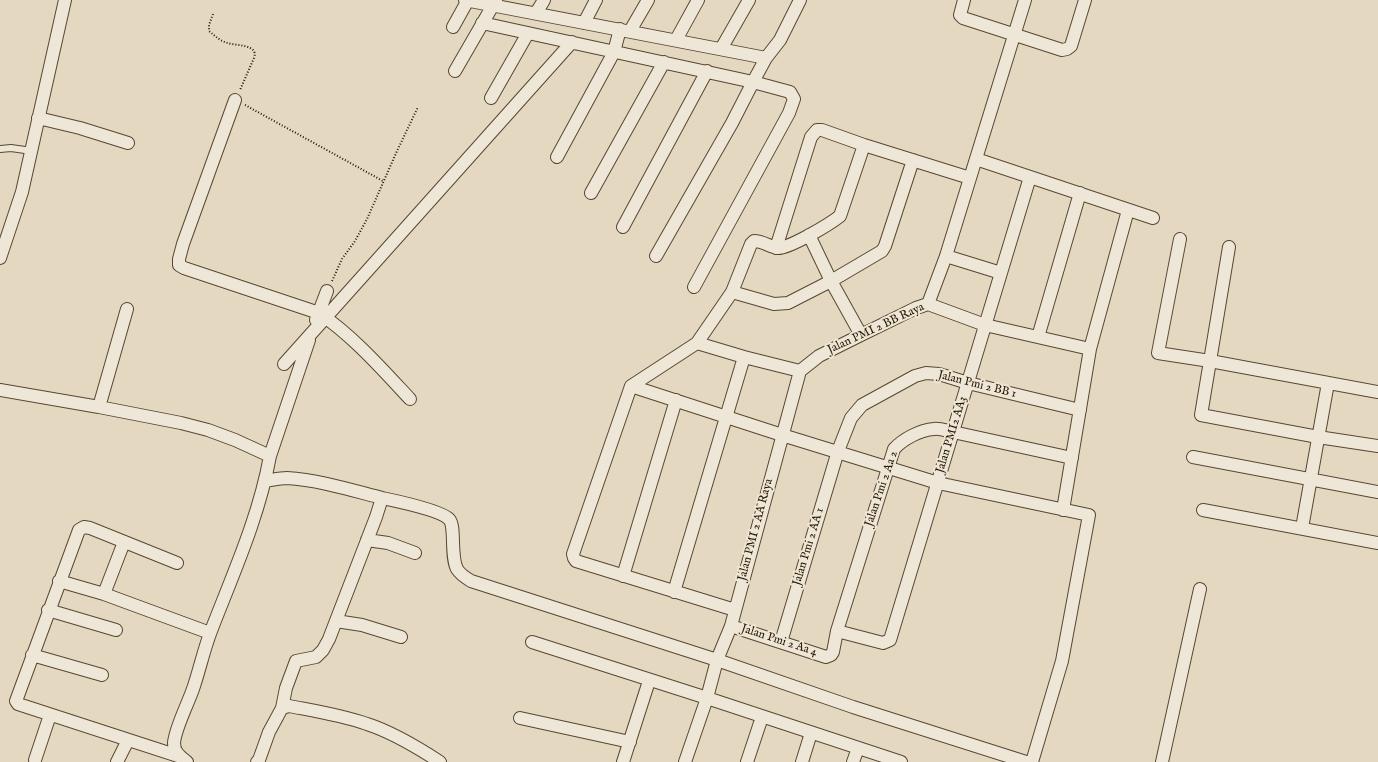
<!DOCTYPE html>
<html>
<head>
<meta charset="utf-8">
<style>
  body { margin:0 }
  canvas { display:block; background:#e5d8c0 }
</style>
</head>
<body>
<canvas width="1378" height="762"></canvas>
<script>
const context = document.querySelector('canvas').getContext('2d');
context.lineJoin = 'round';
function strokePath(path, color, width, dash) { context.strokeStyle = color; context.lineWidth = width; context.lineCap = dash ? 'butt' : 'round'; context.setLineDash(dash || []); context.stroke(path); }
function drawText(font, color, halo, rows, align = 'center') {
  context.font = font + ' "IM FELL English",serif'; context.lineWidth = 4; context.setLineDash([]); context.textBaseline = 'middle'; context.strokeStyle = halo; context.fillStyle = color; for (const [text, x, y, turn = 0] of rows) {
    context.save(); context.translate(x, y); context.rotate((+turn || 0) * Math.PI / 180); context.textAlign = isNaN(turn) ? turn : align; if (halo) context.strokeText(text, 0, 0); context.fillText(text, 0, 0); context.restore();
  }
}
const path = new Path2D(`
  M 213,14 L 209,25 L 209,31 C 215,36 220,41 228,43 C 236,46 259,44 254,58 L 240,90
  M 245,105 L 383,181
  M 332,281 L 342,259 L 355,241 L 367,219 L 397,151 L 418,107`);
const lane = new Path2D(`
  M 0,149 L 11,148 L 32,151`);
const street = new Path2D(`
  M 465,0 L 766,58 L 780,40 L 800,0
  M 964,0 L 960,15 L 963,18 L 1062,50 L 1067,49 L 1071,46 L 1085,0
  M 536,13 L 544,0
  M 482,23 L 753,82 L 790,92 L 794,99 L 789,113 L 694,287
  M 584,23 L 596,0
  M 453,27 L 468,0
  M 630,31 L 648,0
  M 676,40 L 698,0
  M 721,49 L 749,0
  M 455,71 L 496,0
  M 491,98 L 528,33
  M 235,100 L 183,244 L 179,259 L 179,265 L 184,268 L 319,313 C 353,336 382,369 410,399
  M 38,118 L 80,128 L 128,143
  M 557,157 L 614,52 L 620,29
  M 976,159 L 1153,218
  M 591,193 L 664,62
  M 623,227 L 707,71
  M 809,235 L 831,281 L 861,335
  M 1180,239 L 1158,353 L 1210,361 L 1378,392
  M 1229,247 L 1201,415 L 1318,437 L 1378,446
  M 776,248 L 811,137 L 817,130 L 822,130 L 864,145 L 970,178
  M 656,256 L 732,123 L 753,82 L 766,58
  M 946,256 L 1001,273
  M 0,258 L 22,192 L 65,0
  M 732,292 L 774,304 L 788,303 L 831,281 L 882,251 L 885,246 L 913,160
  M 928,304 L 946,256 L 1025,0
  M 316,320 L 327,291
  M 1038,337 L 1080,193
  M 697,343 L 744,357 L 800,371
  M 284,364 L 572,42
  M 631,386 L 697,343 L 732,292 L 751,244 L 754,241 C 763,241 770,247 778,248 C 790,248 830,224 840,216 L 864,145
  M 0,390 L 99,407 L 181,423 L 208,430 L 235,440 L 270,456 C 259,517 233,574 211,631 C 204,649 200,668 194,686 C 189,702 175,728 174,743 C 174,753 181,757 187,762
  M 99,407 L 127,309
  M 270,456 L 309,340
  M 1193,457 L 1378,492
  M 265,481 C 272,480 280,478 287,478 C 319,480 351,490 382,498 C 396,501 440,510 449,519 C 456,526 450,556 457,569 C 460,574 466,578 471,581 L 717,660 L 853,707 L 1026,762
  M 1063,510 L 1090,349 L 1128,210
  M 1203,510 L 1378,543
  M 1302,528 L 1328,383
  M 367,540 L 388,543 L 415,553
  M 177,563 L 90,528 L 84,527 L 79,530 L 16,701 L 18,704 L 178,756
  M 623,576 L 676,400
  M 59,581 L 104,594 L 210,633
  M 674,592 L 744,357
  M 104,594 L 124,542
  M 48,610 L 116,630
  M 735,610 L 576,561 L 574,558 L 573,554 L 631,386 L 782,435 L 938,483 L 1089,515 L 1062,661 L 1032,762
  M 336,621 L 362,625 L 401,637
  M 731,626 L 826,657 L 831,655 L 833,652 L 837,631 L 894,449 C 903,439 920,430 934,429 C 940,428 947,431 953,432 L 1072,458
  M 837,631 L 883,643 L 890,640 L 1030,177
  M 532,642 L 707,698 L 901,762
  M 781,642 L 838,451 L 851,418 L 862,405 L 915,376 L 926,373 L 939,374 L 968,383 L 1080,410
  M 32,655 L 102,675
  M 282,708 L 286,688 L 296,661 L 316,657 L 323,650 L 329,639 L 376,517 L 382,498
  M 520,718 L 630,742
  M 35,760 L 50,715
  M 117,762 L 128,740
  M 257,762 L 259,760 L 269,732 L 282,708 L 289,706 C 315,711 341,715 367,724 C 392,732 417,747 440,762
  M 623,762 L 649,681
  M 685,762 L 707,698 L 717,660 L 731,626 L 800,371 L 819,356 L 861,335 L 916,308 L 928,304 L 985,325 L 1090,349
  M 747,762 L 762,717
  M 802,762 L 811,733
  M 853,762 L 858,748
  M 1162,762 L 1200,589`);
const streetNames = [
  ["Jalan PMI 2 BB Raya",876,329,-25],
  ["Jalan Pmi 2 BB 1",977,385,14],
  ["Jalan PMI2 AA3",952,435,-73],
  ["Jalan Pmi 2 Aa 2",882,489,-71],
  ["Jalan PMI 2 AA Raya",756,530,-75],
  ["Jalan Pmi 2 AA 1",809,547,-73],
  ["Jalan Pmi 2 Aa 4",779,641,18]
];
strokePath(lane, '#584732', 8);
strokePath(street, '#584732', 14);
strokePath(path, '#291702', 2, [1, 2]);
strokePath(lane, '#eee6d6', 6);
strokePath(street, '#eee6d6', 12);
drawText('12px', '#291702', '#eee6d6', streetNames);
</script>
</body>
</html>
